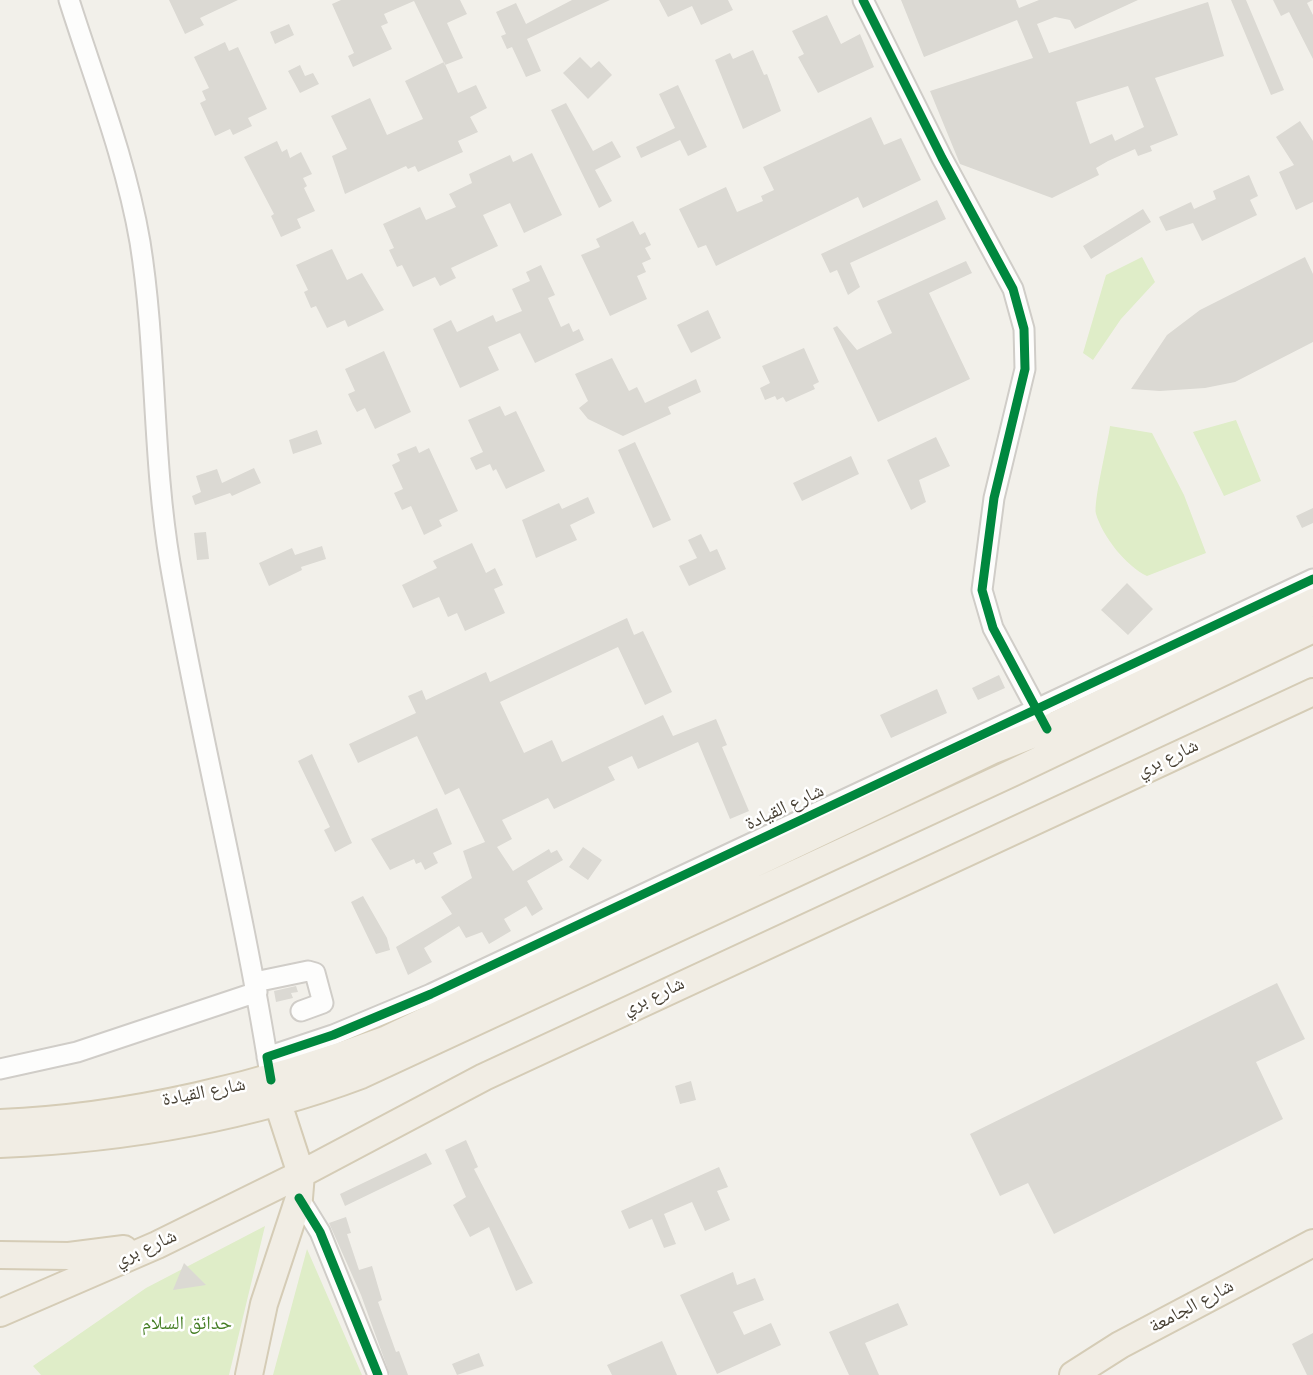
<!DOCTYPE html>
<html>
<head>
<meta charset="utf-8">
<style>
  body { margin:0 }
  canvas { display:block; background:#f2f0ea }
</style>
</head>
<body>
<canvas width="1313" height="1375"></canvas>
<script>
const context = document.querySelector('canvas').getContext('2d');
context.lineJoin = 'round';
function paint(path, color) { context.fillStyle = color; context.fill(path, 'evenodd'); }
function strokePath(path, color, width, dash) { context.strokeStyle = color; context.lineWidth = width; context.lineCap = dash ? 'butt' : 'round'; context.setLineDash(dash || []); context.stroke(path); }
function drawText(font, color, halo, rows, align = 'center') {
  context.font = font + ' "Nunito Sans","Noto Naskh Arabic",sans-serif'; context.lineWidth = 5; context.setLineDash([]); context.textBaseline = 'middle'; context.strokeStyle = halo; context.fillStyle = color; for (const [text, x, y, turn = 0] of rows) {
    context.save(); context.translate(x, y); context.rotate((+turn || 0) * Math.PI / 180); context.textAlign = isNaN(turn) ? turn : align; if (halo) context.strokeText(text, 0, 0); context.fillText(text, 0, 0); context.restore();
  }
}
const green = new Path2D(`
  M 1142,257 L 1155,282 L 1121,319 L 1093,360 L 1083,353 L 1106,275 Z
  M 1236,420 L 1261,481 L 1224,496 L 1193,432 Z
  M 1110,426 L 1152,433 L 1184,495 L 1206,553 L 1147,576 C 1126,566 1103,537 1096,514 C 1093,503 1108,442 1110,426 Z
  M 265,1226 L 229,1375 L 41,1375 L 33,1366 L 146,1288 Z
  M 307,1249 L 362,1375 L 273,1375 Z`);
const building = new Path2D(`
  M 169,0 L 238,0 L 200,18 L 204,25 L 185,34 Z
  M 341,0 L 460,0 L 467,14 L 447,23 L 463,58 L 445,65 L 414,1 L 384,14 L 388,23 L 381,26 L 392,49 L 353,67 L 348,56 L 354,53 L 332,4 Z
  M 572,0 L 610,0 L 527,39 L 541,71 L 526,77 L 512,47 L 507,49 L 501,36 L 506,34 L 496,12 L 516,3 L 526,24 Z
  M 659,0 L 728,0 L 733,10 L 701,25 L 692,6 L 668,17 Z
  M 901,0 L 1016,0 L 1019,8 L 1039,0 L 1138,0 L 1075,29 L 1070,20 L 1055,17 L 1037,24 L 1049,53 L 1208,2 L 1224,56 L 1155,78 L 1178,135 L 1150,146 L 1152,151 L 1138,156 L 1135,149 L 1108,161 L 1096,168 L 1099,175 L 1052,198 L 960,164 L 930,91 L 1033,58 L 1017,20 L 924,57 ZM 1128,86 L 1144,127 L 1115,141 L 1112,134 L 1090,144 L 1076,102 Z
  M 1231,0 L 1246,0 L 1284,90 L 1271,95 Z
  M 1273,0 L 1313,0 L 1307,3 L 1313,15 L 1313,59 L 1289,12 L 1281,16 Z
  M 827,15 L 841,44 L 860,34 L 874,67 L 818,93 L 798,57 L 804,54 L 792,31 Z
  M 289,24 L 294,35 L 275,44 L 270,32 Z
  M 225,42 L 229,51 L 238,47 L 267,109 L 248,118 L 252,126 L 233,135 L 230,129 L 215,136 L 200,103 L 206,100 L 202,91 L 209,88 L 194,57 Z
  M 753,50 L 764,75 L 767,74 L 781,111 L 743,129 L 715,60 L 730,53 L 733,59 Z
  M 580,57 L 591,68 L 599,61 L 612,75 L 588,99 L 563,73 Z
  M 444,62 L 458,93 L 476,85 L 487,108 L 470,117 L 478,132 L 458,141 L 463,152 L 418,172 L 415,166 L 408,169 L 406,166 L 345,194 L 332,156 L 347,149 L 331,116 L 370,98 L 387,135 L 423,119 L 405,81 Z
  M 300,65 L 305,76 L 313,73 L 319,84 L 300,93 L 288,71 Z
  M 678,85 L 707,147 L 688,156 L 680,140 L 641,158 L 636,147 L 675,128 L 659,94 Z
  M 566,103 L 593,151 L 612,141 L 621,157 L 595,170 L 612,201 L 599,208 L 551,110 Z
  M 871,117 L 884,145 L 901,138 L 921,180 L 863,208 L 858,197 L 716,266 L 706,245 L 698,248 L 679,209 L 726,187 L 737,212 L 763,201 L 761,196 L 774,190 L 763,167 Z
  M 1300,121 L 1313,141 L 1313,202 L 1296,210 L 1279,172 L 1294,165 L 1276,137 Z
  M 277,141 L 282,152 L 287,149 L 290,158 L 301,152 L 312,174 L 303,178 L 307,186 L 304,188 L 315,211 L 297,219 L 301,228 L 281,237 L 271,216 L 274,214 L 244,157 Z
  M 532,153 L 562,215 L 524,233 L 510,203 L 483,215 L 498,246 L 451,268 L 456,278 L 440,286 L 435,277 L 413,287 L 402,265 L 397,267 L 389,250 L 394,248 L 383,224 L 420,207 L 426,220 L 456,207 L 449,194 L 472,183 L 469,174 L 510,155 L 513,162 Z
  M 1249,175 L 1258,196 L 1250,200 L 1257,215 L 1202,241 L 1193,223 L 1166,231 L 1159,217 L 1191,202 L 1194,209 L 1216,199 L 1213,191 Z
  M 937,200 L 946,219 L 850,263 L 860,287 L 848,295 L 837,270 L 830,273 L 821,254 Z
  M 1143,209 L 1151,222 L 1091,259 L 1083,246 Z
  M 633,221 L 640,235 L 645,232 L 651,245 L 645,248 L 651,259 L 642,263 L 646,272 L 637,276 L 647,299 L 610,316 L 581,255 L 600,247 L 596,239 Z
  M 332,249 L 347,280 L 362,273 L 384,310 L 348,327 L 345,320 L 327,328 L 316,306 L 311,308 L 304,292 L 308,290 L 296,265 Z
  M 1305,257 L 1313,274 L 1313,342 L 1235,382 L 1205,388 L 1160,391 L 1131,389 L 1167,335 L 1200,310 Z
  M 966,261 L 972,273 L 929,293 L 970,379 L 878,422 L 833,328 L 837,326 L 857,350 L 892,333 L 877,301 Z
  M 541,265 L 555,295 L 548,298 L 561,327 L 569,323 L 573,332 L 579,329 L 584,340 L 535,363 L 520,333 L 488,347 L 499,370 L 460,388 L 433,329 L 451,320 L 457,332 L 493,315 L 496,322 L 522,311 L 512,289 L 530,281 L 526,272 Z
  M 708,310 L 721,338 L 691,353 L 677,325 Z
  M 804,348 L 819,382 L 813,385 L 815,389 L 786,402 L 783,397 L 777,400 L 775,396 L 765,400 L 760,388 L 770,383 L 762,366 Z
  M 384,351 L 411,412 L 375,429 L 365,408 L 357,412 L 353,405 L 348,394 L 355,391 L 345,369 Z
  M 612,358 L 629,391 L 637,387 L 645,403 L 696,379 L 701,392 L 668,407 L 671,414 L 623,436 L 588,419 L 579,408 L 588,401 L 575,374 Z
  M 500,406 L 505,416 L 516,411 L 545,471 L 506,489 L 496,469 L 493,471 L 490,464 L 476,470 L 470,458 L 483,452 L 468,420 Z
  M 317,430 L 322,444 L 293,454 L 289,440 Z
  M 936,437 L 950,466 L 919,480 L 926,502 L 911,510 L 887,460 Z
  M 635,442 L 671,520 L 653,528 L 618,450 Z
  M 416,446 L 419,453 L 429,448 L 458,511 L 439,520 L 442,526 L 424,535 L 411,506 L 402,510 L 394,493 L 403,489 L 392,465 L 400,461 L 397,454 Z
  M 851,456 L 859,474 L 802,501 L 793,483 Z
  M 254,468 L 261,483 L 232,496 L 230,493 L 195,505 L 192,496 L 201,492 L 196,476 L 217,469 L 222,483 Z
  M 588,497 L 595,513 L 570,525 L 577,540 L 536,558 L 522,520 L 559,503 L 562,509 Z
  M 1313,508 L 1313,523 L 1302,528 L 1296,516 Z
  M 206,532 L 209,559 L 197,560 L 194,533 Z
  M 701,534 L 710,552 L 717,549 L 726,569 L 689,586 L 679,566 L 697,558 L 688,540 Z
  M 472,543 L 486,573 L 495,568 L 503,585 L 494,589 L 505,613 L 465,631 L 457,613 L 448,617 L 439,597 L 413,608 L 402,585 L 437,568 L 433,561 Z
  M 322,546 L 326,559 L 301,567 L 302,570 L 269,586 L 259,563 L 292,548 L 295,555 Z
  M 1127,583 L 1153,609 L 1128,635 L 1101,610 Z
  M 627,618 L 634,635 L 643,631 L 672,692 L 645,705 L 618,647 L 500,702 L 524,753 L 552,740 L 562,762 L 663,715 L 673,736 L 716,719 L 727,745 L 722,747 L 749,811 L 730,819 L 698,742 L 638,769 L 632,756 L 608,767 L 615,780 L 554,809 L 548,798 L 502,820 L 512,839 L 497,847 L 513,871 L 549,849 L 551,853 L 557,850 L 563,860 L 527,881 L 543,909 L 532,916 L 526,906 L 504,919 L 511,931 L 489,944 L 482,932 L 466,938 L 459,926 L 424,948 L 432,962 L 408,975 L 396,947 L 452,914 L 441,897 L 472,878 L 463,851 L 485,842 L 459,788 L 445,795 L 417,736 L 358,763 L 349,744 L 416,713 L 408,696 L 422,690 L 426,700 L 486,672 L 490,682 Z
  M 999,675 L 1005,688 L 978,700 L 972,688 Z
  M 937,689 L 947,713 L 891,738 L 880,715 Z
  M 312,754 L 352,843 L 335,852 L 324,830 L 330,827 L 298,761 Z
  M 437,808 L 452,844 L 433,853 L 438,863 L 425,870 L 421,862 L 416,864 L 414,859 L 390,870 L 371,839 Z
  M 583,847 L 602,860 L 588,880 L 569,867 Z
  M 363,896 L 387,938 L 390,950 L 376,954 L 351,902 Z
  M 1277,983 L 1305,1039 L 1256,1062 L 1283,1119 L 1054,1234 L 1028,1183 L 1000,1196 L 970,1134 Z
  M 296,986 L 298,992 L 291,993 L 293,998 L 276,1002 L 274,991 Z
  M 691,1081 L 696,1100 L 680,1104 L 675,1086 Z
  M 466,1140 L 478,1167 L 474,1169 L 533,1283 L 516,1291 L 489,1227 L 470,1237 L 453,1205 L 466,1197 L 445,1150 Z
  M 426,1153 L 432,1164 L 345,1206 L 340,1194 Z
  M 719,1167 L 728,1187 L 717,1191 L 730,1220 L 705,1231 L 692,1202 L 664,1214 L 676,1244 L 664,1248 L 652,1219 L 629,1229 L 621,1211 Z
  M 346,1217 L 351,1233 L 347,1234 L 359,1270 L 372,1266 L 382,1300 L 378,1302 L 396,1352 L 399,1351 L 408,1375 L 390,1375 L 361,1295 L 329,1223 Z
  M 184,1263 L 206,1285 L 173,1290 Z
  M 733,1272 L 737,1285 L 755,1278 L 764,1300 L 733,1312 L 744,1335 L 771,1323 L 781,1345 L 717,1374 L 680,1295 Z
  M 898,1303 L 908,1325 L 865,1343 L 879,1375 L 849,1375 L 829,1332 Z
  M 1313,1333 L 1313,1375 L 1307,1375 L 1292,1344 Z
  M 662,1341 L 677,1375 L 612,1375 L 607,1365 Z
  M 479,1353 L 484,1366 L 457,1375 L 452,1364 Z`);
const minor = new Path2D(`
  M 69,0 C 94,79 126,160 140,242 C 157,348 152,457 170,563 C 199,732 242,899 269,1068
  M 863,0 L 942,158 L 1013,289 L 1024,329 L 1025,369 L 994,498 L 982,590 L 993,628 L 1043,721
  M 255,982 L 308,971 L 315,973 L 323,1003 L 301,1011
  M 267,1057 L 333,1035 L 431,994 L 1313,579
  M 0,1069 L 77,1052 L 257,992
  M 299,1198 L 320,1232 L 378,1375`);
const major = new Path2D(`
  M 0,1123 C 129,1118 265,1085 385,1040 L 991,751 L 1047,729 L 1313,602
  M 0,1144 C 121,1139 247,1118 361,1075 L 1012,773 L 1313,629
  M 0,1255 L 69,1256 L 124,1249
  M 0,1313 L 157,1245 L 301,1174 L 484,1077 L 1313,692
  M 249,1375 L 264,1304 L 299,1198 L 301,1174 L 273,1088
  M 1073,1375 L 1120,1345 L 1313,1243`);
const cycleway = new Path2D(`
  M 863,0 L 942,158 L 1013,289 L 1024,329 L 1025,369 L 994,498 L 982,590 L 993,628 L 1047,729
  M 271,1080 L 267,1057 L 333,1035 L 431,994 L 1313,579
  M 299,1198 L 320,1232 L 378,1375`);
const streetNames = [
  ["شارع بري",1168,759,-25],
  ["شارع القيادة",785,808,-25],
  ["شارع بري",654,997,-25],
  ["شارع القيادة",204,1093,-11],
  ["شارع بري",146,1249,-24],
  ["شارع الجامعة",1192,1307,-28]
];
const parkNames = [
  ["حدائق السلام",187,1324]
];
paint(green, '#dfedc8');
paint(building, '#dbd9d3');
strokePath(minor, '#d0cdc8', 23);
strokePath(major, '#d5ccb6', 30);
strokePath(minor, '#fdfdfc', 19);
strokePath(major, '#f1ede4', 26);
strokePath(cycleway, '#00873e', 9);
drawText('19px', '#484135', '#fff', streetNames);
drawText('19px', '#457e24', '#fff', parkNames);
</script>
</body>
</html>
